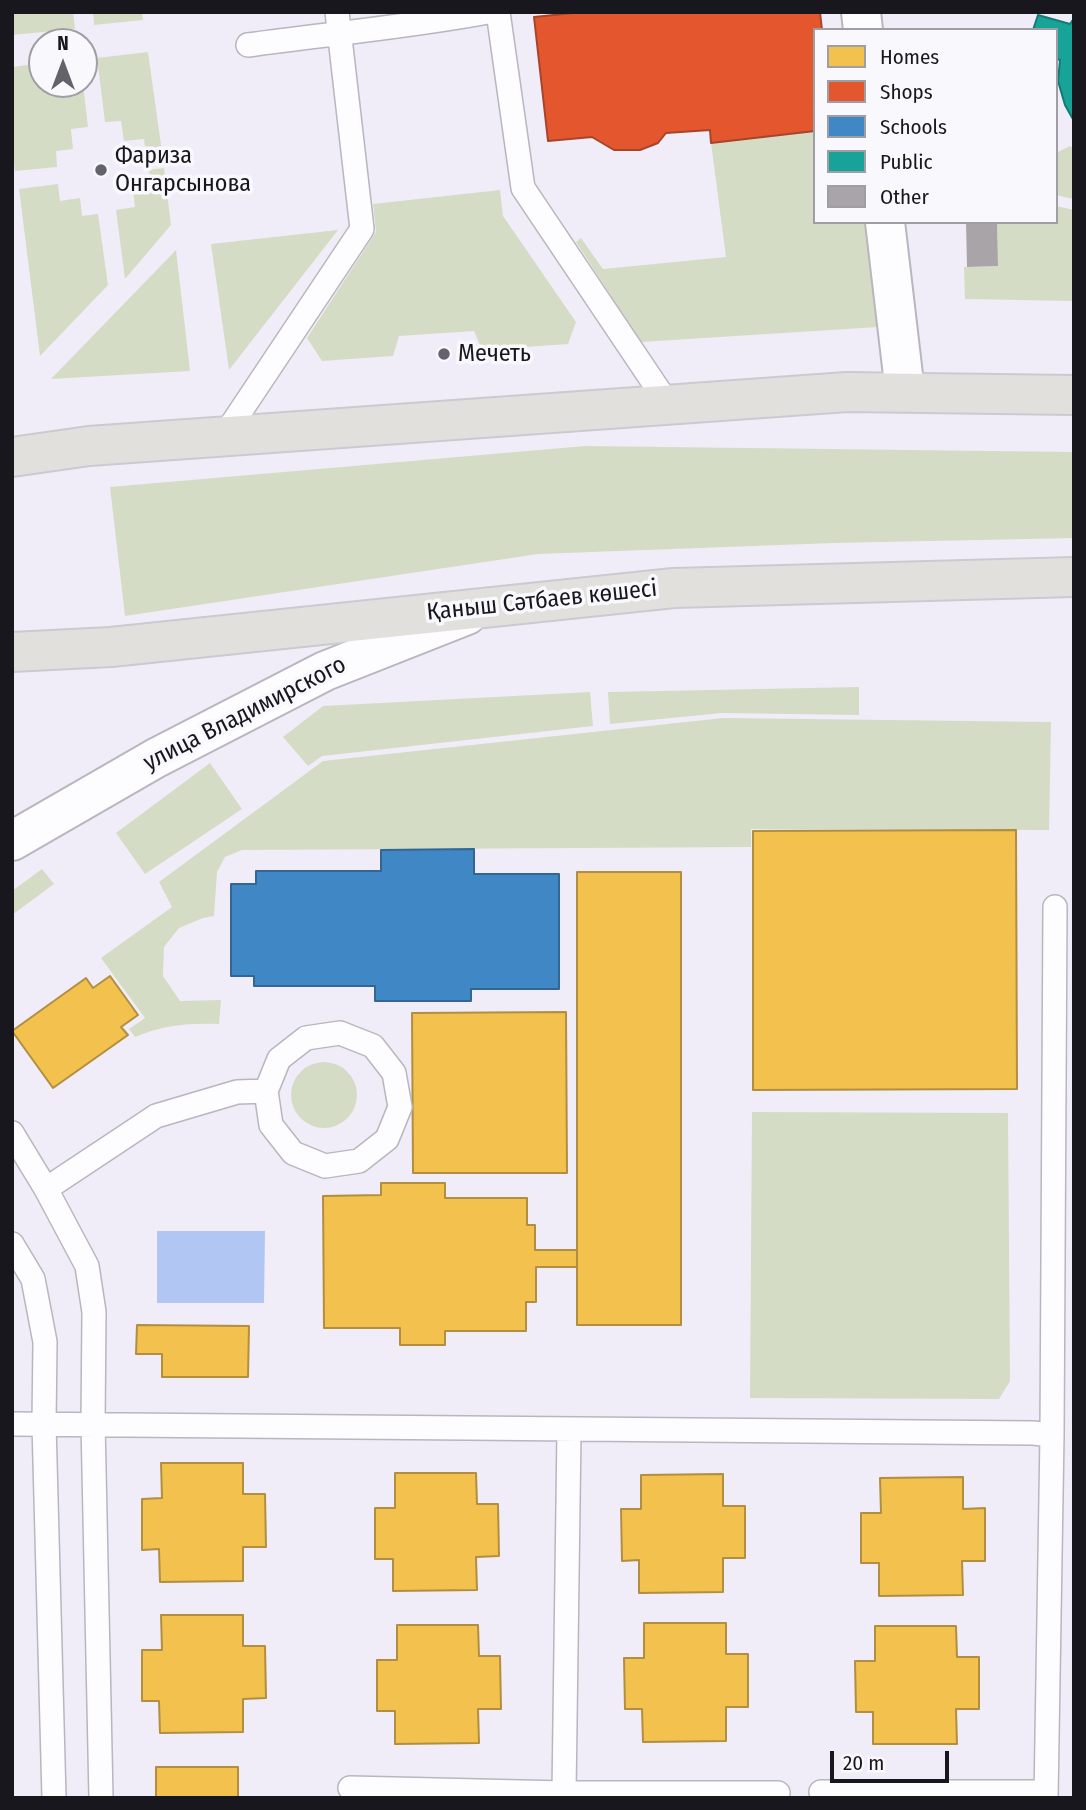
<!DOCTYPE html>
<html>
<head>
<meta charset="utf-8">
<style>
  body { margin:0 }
  #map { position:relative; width:1086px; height:1810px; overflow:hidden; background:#f0edf9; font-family:"Fira Sans Condensed",sans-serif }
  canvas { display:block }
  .frame { position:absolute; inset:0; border:14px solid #18171e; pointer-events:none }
  .legend { position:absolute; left:813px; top:28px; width:245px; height:196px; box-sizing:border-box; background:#f9f8fd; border:2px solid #9f9ea4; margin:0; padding:9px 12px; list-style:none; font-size:21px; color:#18171e }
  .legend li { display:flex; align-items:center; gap:14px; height:35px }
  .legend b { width:35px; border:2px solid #9f9ea4 }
  .north { position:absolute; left:28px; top:28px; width:70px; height:70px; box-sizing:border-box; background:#f9f8fd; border:2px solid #9f9ea4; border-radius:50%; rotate:0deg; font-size:19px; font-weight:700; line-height:28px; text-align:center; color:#18171e }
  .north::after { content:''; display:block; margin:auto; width:24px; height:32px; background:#64626b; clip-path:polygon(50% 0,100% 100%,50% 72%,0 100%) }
  .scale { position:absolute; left:830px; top:1751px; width:119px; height:32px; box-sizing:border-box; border:4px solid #18171e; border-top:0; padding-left:9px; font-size:21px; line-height:24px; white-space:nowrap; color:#18171e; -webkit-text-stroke:5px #f9f8fd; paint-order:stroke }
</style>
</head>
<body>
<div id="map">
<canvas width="1086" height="1810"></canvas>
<div class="frame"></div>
<ul class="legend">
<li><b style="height:19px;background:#f2c14e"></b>Homes</li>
<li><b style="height:19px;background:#e4572e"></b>Shops</li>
<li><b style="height:19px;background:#3f88c5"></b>Schools</li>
<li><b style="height:19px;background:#17a398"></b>Public</li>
<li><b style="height:19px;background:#a9a4a8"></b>Other</li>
</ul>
<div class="north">N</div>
<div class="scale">20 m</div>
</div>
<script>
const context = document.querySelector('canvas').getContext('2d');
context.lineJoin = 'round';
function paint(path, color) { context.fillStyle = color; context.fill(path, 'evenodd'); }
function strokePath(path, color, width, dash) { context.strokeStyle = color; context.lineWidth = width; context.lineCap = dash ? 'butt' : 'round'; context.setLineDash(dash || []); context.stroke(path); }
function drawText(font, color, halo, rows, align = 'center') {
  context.font = font + ' "Fira Sans Condensed",sans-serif'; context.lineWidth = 7; context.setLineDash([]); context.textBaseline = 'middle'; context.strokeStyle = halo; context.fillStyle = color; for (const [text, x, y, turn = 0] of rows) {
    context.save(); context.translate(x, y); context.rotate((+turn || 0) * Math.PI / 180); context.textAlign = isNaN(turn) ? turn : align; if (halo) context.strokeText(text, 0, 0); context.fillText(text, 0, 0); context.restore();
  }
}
const green = new Path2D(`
  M 12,12 L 73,12 L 75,29 L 12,35 Z
  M 93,12 L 142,12 L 143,20 L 94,25 Z
  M 148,52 L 162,152 L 146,154 L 144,139 L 124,141 L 121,121 L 105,122 L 97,58 Z
  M 42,63 L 42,84 L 83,84 L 88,127 L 71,129 L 73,149 L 56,151 L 57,167 L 15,171 L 12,147 L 12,67 Z
  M 815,131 L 815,222 L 865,222 L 878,327 L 641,342 L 576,242 L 581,238 L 603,269 L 726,257 L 711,143 Z
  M 1070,146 L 1074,149 L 1074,199 L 1056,195 L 1056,153 Z
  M 164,168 L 171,225 L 125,279 L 116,210 L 135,207 L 133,189 L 151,187 L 149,170 Z
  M 58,184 L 60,201 L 80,198 L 82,216 L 98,214 L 108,285 L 40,356 L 19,189 Z
  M 500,190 L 503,216 L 576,322 L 568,344 L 482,350 L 474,331 L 399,336 L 393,356 L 322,361 L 307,338 L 376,232 L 373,204 Z
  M 1056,206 L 1074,210 L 1074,301 L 965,299 L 964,267 L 998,266 L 997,222 L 1056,222 Z
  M 338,230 L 229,370 L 211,244 Z
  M 176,250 L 190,371 L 51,379 Z
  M 585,446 L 1074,452 L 1074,538 L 834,543 L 538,554 L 125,616 L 110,487 Z
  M 859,687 L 859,715 L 722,713 L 610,724 L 608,692 Z
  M 590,692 L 593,726 L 322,756 L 308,766 L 283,737 L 323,706 Z
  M 723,718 L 1051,722 L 1049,830 L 751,829 L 751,847 L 242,850 L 225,857 L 217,872 L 214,916 L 203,918 L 179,928 L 164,947 L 163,976 L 180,1001 L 221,1000 L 219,1024 C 189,1023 163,1025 135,1037 L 129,1029 L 145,1018 L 101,958 L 172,907 L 159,882 L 323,761 Z
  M 210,763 L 242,809 L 145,874 L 116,833 Z
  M 42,869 L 54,884 L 12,915 L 12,891 Z
  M291 1095a33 33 0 1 1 66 0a33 33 0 1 1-66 0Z
  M 752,1112 L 1008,1113 L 1010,1381 L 999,1399 L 750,1398 Z`);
const water = new Path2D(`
  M 157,1231 L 265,1231 L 264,1303 L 157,1303 Z`);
const homes = new Path2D(`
  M 1016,830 L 1017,1089 L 753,1090 L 753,831 Z
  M 577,872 L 681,872 L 681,1325 L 577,1325 Z
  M 110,976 L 138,1015 L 121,1027 L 128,1035 L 53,1088 L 12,1031 L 86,978 L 93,988 Z
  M 566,1012 L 567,1173 L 413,1173 L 412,1013 Z
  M 381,1183 L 445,1183 L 445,1198 L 527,1198 L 527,1225 L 535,1225 L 535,1250 L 577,1250 L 577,1267 L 536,1267 L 536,1302 L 526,1302 L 526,1331 L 445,1331 L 445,1345 L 400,1345 L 400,1328 L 324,1328 L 323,1196 L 381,1195 Z
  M 137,1325 L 249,1326 L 248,1377 L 162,1377 L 162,1354 L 136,1354 Z
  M 161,1463 L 243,1463 L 243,1494 L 265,1494 L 266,1547 L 243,1547 L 243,1581 L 160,1582 L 159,1549 L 142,1550 L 142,1499 L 162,1498 Z
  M 395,1473 L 476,1473 L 477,1504 L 498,1504 L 499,1556 L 476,1557 L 477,1590 L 393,1591 L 393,1559 L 375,1559 L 375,1508 L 395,1508 Z
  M 723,1474 L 723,1506 L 745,1506 L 745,1558 L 723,1558 L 723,1592 L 639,1593 L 639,1560 L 622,1561 L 621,1509 L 641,1509 L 641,1475 Z
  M 963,1477 L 963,1509 L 985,1508 L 985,1561 L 962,1561 L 963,1595 L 879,1596 L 879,1563 L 861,1563 L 861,1513 L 881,1513 L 880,1478 Z
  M 161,1615 L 243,1615 L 243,1646 L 265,1646 L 266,1698 L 243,1699 L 243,1732 L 160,1733 L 159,1701 L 142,1701 L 142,1650 L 162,1650 Z
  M 644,1623 L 726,1623 L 726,1654 L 748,1654 L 748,1707 L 726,1707 L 726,1741 L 643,1742 L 642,1709 L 625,1709 L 624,1658 L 644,1658 Z
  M 397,1625 L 478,1625 L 479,1656 L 500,1656 L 501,1709 L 478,1709 L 479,1743 L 395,1744 L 395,1711 L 377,1711 L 377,1660 L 397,1660 Z
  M 875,1626 L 956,1626 L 957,1657 L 979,1657 L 979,1709 L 956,1709 L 957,1744 L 873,1744 L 873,1712 L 856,1712 L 855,1661 L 875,1661 Z
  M 156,1767 L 238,1767 L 238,1798 L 156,1798 Z`);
const shops = new Path2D(`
  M 583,12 L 820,12 L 822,30 L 815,30 L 815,131 L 711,143 L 710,130 L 666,133 L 658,143 L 640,150 L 614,150 L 592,137 L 548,141 L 534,17 Z`);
const schools = new Path2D(`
  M 474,849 L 474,874 L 559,874 L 559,989 L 471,989 L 471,1001 L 375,1001 L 375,986 L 254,986 L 254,976 L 231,976 L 231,884 L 256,884 L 256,871 L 381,871 L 381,850 Z`);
const public = new Path2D(`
  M 1038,15 L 1070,24 L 1074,18 L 1074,121 L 1065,105 L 1058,81 L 1060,60 L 1056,59 L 1056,30 L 1033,30 Z`);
const building = new Path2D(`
  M 966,222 L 997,222 L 998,266 L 967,267 Z`);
const service = new Path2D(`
  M 498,12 L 523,188 L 668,404
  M 248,45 C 328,34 408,27 488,12
  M 224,436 L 362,229 L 337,12
  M 12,1133 L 46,1189 L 87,1266 L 94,1312 L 93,1423 L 101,1798
  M 46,1189 L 156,1116 L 237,1092 L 266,1091 L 271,1125 L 293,1153 L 325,1166 L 359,1161 L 387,1139 L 400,1107 L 394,1073 L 373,1046 L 340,1033 L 306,1038 L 279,1059 L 266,1091
  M 12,1244 L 33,1279 L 45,1342 L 44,1424 L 54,1798
  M 12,1424 L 1033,1433 L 1052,1435 L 1055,907
  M 569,1431 L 564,1793 L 778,1793
  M 350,1788 L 564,1793
  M 821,1792 L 1046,1792
  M 1046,1798 L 1052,1435`);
const minor = new Path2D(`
  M 861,12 L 863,30
  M 885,222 L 905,392`);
const tertiary = new Path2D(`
  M 12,841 L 156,758 L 325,671 L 467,615`);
const primary = new Path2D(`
  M 12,457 L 89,446 L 847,392 L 1074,395
  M 12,652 L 111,647 L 674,588 L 1074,577`);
const markers = [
  [101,170,7,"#64626b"],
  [444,354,7,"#64626b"]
];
const poiNames = [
  ["Фариза",115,156],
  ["Онгарсынова",115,184],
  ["Мечеть",458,354]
];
const streetNames = [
  ["Қаныш Сәтбаев көшесі",542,601,-6],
  ["улица Владимирского",245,714,-27]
];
paint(green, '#d5dcc5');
paint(water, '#b1c6f3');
paint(homes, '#f2c14e');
strokePath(homes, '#b18e40', 2);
paint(shops, '#e4572e');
strokePath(shops, '#a74429', 2);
paint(schools, '#3f88c5');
strokePath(schools, '#336693', 2);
paint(public, '#17a398');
strokePath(public, '#177973', 2);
paint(building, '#a9a4a8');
strokePath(service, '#b8b6bf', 26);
strokePath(minor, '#b8b6bf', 42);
strokePath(tertiary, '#b8b6bf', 42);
strokePath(primary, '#cbcad0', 42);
strokePath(service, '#fdfcfe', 23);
strokePath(minor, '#fdfcfe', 38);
strokePath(tertiary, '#fdfcfe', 38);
strokePath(primary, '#e2e0dc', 38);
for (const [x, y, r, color] of markers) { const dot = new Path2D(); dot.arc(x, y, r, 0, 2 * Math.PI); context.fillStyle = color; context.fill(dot); strokePath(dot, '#f9f8fd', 2.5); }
drawText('24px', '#18171e', '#f9f8fd', poiNames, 'left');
drawText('24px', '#18171e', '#f9f8fd', streetNames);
</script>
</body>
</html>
